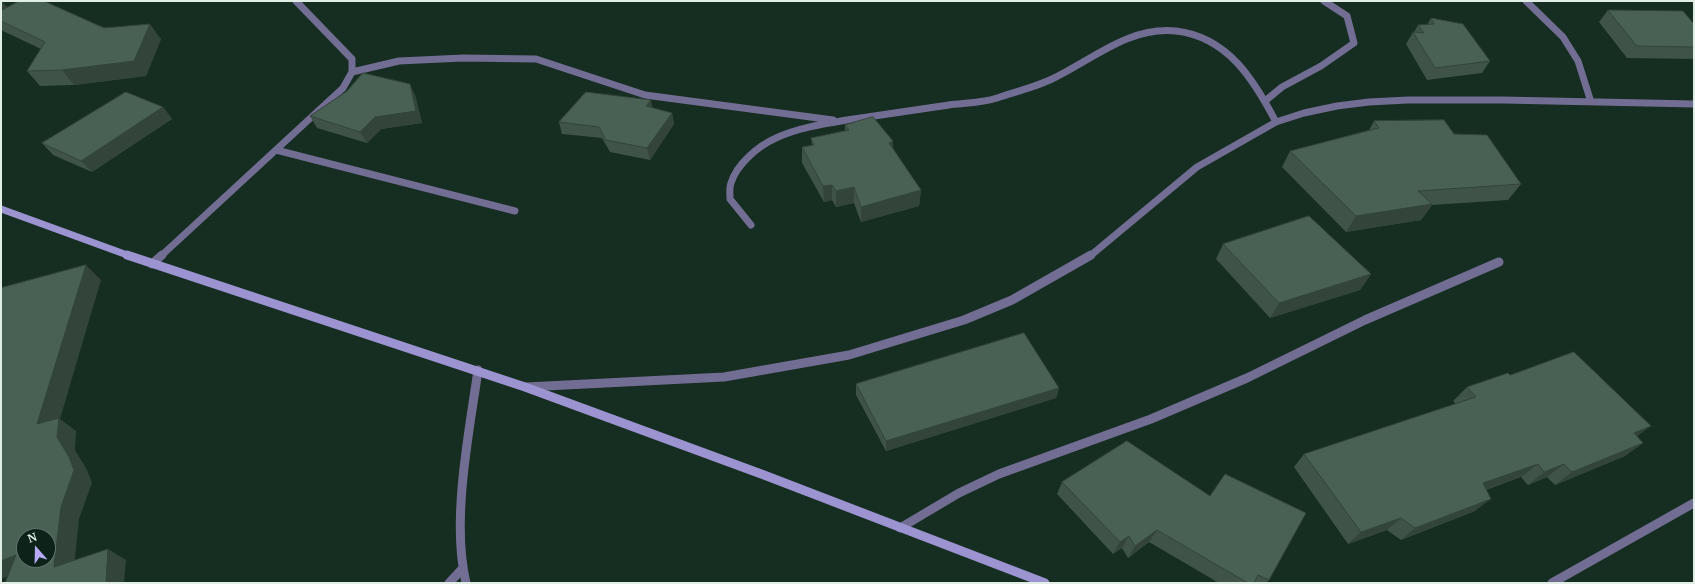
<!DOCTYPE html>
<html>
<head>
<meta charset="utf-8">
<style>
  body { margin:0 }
  #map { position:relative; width:1695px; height:584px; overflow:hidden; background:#162d22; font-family:Merriweather,serif }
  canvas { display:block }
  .frame { position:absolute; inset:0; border:2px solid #e0eee6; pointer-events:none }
  .north { position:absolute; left:16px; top:528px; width:40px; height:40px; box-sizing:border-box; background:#0d2319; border:1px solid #61746b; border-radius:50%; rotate:340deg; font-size:11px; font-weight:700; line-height:16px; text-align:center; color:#e0eee6 }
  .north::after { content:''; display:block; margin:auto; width:14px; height:18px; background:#b7abf8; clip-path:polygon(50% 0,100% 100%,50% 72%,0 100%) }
</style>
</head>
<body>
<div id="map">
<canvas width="1695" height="584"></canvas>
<div class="frame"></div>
<div class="north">N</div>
</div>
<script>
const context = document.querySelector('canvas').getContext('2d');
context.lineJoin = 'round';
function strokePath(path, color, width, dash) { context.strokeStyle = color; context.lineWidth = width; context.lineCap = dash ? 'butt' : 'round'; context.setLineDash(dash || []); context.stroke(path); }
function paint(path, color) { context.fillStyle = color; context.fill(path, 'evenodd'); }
const streetFar1 = new Path2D(`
  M 1526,1 L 1563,37 L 1578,61 L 1591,102
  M 352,72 L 399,61 L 463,58 L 536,59 L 645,95 L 833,120
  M 1265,101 L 1282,87 L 1321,66 L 1354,43 L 1347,16 L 1324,1
  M 276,150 L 515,211
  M 751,225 L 730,199 C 730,194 729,188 731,183 C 737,164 758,146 776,138 C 798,128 823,124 847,120 C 881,115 915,110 949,105 C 965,103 982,103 997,98 C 1015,92 1035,87 1052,79 C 1092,60 1129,26 1176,31 C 1228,37 1254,80 1276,122
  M 161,256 L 343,88 L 352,72 L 352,59 L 296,1
  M 1090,256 L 1197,167 L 1276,122 L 1304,113 L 1337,106 L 1369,102 L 1408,100 L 1503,100 L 1694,104`);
const street = new Path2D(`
  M 152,264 L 162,255
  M 526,387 L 724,377 L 849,355 L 964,320 L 1012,300 L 1091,255
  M 900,528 L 959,493 L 999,474 L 1151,419 L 1247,378 L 1365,320 L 1499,262
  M 449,583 L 462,569
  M 466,583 C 451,520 469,434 478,370
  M 1552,583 L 1694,503`);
const secondaryFar1 = new Path2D(`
  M 1,209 L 130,256`);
const secondary = new Path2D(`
  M 127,255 L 525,387 L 764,475 L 1045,583`);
const wall = new Path2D(`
  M 1,1 L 7,7 L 161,39 L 146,76 L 74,85 L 40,86 L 27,71 L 41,49 L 3,31 L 1,29 Z
  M 1608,10 L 1694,24 L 1694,59 L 1627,58 L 1599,22 Z
  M 1431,18 L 1490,61 L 1482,73 L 1427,80 L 1406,44 L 1413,32 L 1414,32 L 1418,25 L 1427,25 Z
  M 415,95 L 422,123 L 381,129 L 367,143 L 317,128 L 310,116 Z
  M 651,100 L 652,108 L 672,113 L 674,124 L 650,160 L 610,152 L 602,138 L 562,134 L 559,122 Z
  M 163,107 L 172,119 L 92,172 L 53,155 L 42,143 Z
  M 1374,121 L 1454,134 L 1521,184 L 1508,200 L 1432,205 L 1421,220 L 1346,232 L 1282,167 L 1290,151 L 1369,130 Z
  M 845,125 L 893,141 L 893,148 L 921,190 L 919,206 L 861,222 L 854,203 L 836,207 L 832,200 L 824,202 L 802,163 L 802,147 L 812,146 L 811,138 L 845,131 Z
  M 1223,244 L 1371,274 L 1360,290 L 1270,318 L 1216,259 Z
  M 1510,375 L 1637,436 L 1643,443 L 1625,456 L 1555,485 L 1547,477 L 1528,485 L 1521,477 L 1486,490 L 1475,511 L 1401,540 L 1387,530 L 1348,544 L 1294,467 L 1304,454 L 1456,404 L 1453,401 L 1467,387 Z
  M 856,384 L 1059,388 L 1056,398 L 886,451 L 856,395 Z
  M 1062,482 L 1269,580 L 1266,583 L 1219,583 L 1149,542 L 1128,558 L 1122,548 L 1113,554 L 1057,494 Z`);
const shadedWall = new Path2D(`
  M 1,1 L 10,11 L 1,15 Z
  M 150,24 L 161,39 L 146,76 L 74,85 L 62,70 Z
  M 410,84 L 415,95 L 422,123 L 381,129 L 367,143 L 360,132 Z
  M 651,100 L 653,112 L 646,106 Z
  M 163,107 L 172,119 L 92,172 L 81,161 Z
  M 672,113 L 674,124 L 650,160 L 647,148 Z
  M 893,141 L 892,157 L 889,143 Z
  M 832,185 L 832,200 L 824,202 L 823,186 Z
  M 854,187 L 854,203 L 836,207 L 836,191 Z
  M 921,190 L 919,206 L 861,222 L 861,207 Z
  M 1432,204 L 1421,220 L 1346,232 L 1356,216 Z
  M 86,265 L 101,280 L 60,419 L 76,431 L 75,450 L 87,470 L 92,483 L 79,519 L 73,578 L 54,567 L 61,507 L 37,424 Z
  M 1371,274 L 1360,290 L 1270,318 L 1279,303 Z
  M 1059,388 L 1056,398 L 886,451 L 886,441 Z
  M 1651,426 L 1632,440 L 1634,433 Z
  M 1643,443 L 1625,456 L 1555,485 L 1572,472 Z
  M 1538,464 L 1521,477 L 1467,496 L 1483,483 Z
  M 1564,464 L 1547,477 L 1528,485 L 1544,472 Z
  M 1491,499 L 1475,511 L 1401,540 L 1415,528 Z
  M 1401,518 L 1387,530 L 1348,544 L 1361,532 Z
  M 1157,530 L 1149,542 L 1128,558 L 1135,546 Z
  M 1129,536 L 1122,548 L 1113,554 L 1120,542 Z
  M 108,549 L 126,560 L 124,583 L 106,583 Z
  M 16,555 L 36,566 L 1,579 L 1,561 Z`);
const building = new Path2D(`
  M 19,1 L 30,1 L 32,2 L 33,1 L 44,1 L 104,28 L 150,24 L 134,61 L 62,70 L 27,71 L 45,42 L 1,21 L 1,11 Z
  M 1608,10 L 1683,11 L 1694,24 L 1694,47 L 1637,46 Z
  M 1431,18 L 1463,24 L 1490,61 L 1435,68 L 1413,32 L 1424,33 L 1418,25 L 1434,24 Z
  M 363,73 L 410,84 L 416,111 L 375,117 L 360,132 L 310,116 L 347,91 Z
  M 126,92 L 163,107 L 81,161 L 42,143 Z
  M 586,92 L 651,100 L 646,106 L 672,113 L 647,148 L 606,140 L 599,127 L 559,122 Z
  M 873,117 L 893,141 L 889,143 L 921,190 L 861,207 L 854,187 L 836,191 L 832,185 L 823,186 L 802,147 L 814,145 L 811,138 L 849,130 L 845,125 Z
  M 1444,120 L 1454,134 L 1487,135 L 1521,184 L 1418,191 L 1432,204 L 1356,216 L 1290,151 L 1379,128 L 1374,121 Z
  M 1309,216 L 1371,274 L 1279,303 L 1223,244 Z
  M 86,265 L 37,424 L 59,418 L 57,437 L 69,457 L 74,470 L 61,507 L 54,567 L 108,549 L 106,583 L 5,583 L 16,555 L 1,561 L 1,288 ZM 24,536 L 48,536 L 48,560 L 24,560 Z
  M 1024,333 L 1059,388 L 886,441 L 856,384 Z
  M 1574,352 L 1651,426 L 1634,433 L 1643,443 L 1572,472 L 1564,464 L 1544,472 L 1538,464 L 1483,483 L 1491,499 L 1415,528 L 1401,518 L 1361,532 L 1304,454 L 1476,397 L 1467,387 L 1508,373 L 1510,375 Z
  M 1127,441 L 1210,496 L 1225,474 L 1306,513 L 1269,580 L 1258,575 L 1254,583 L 1248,583 L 1157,530 L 1135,546 L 1129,536 L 1120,542 L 1062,482 Z`);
strokePath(streetFar1, '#726d92', 7);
strokePath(street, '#726d92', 9);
strokePath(secondaryFar1, '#9c94d0', 7);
strokePath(secondary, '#9c94d0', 9);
paint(wall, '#3f5348');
paint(shadedWall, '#33443b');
paint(building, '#496154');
strokePath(building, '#33443b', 1);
</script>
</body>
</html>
